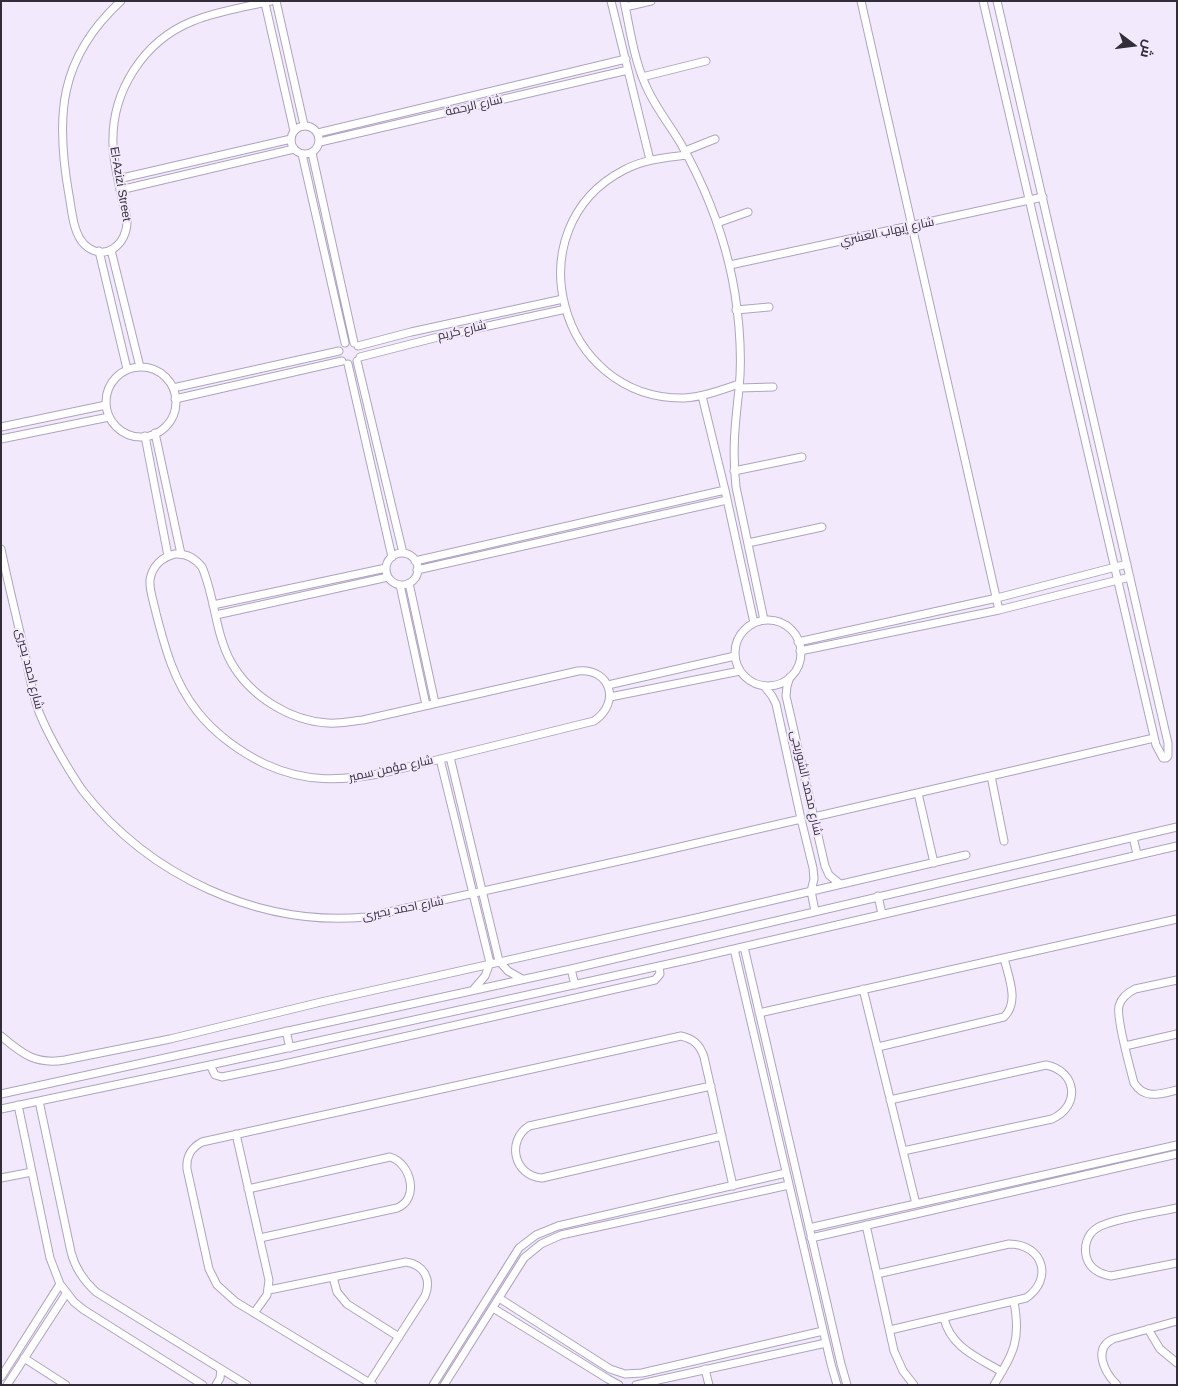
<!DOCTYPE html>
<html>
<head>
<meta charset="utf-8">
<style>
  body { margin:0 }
  #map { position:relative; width:1178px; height:1386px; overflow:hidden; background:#f2e9fc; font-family:Helvetica,Cairo,sans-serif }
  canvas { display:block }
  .frame { position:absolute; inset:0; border:2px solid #332d39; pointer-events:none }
  .north { position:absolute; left:1108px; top:20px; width:50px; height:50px; -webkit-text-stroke:4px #f2e9fc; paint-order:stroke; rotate:105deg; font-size:14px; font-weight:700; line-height:20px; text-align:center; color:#332d39 }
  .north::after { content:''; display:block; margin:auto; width:18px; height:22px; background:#332d39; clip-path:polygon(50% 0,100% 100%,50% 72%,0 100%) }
</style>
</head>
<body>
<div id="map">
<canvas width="1178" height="1386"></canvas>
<div class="frame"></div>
<div class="north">ش</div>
</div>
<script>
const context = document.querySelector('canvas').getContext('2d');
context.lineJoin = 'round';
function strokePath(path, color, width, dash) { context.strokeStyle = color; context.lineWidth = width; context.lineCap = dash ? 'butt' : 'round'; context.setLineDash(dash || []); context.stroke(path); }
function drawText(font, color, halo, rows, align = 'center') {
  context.font = font + ' Helvetica,Cairo,sans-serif'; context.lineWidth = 4; context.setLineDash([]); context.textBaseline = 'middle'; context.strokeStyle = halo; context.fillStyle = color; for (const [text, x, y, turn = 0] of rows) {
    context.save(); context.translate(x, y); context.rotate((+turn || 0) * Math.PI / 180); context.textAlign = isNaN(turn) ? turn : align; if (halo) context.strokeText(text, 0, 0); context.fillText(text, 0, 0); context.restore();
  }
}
const minor = new Path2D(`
  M 121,1 C 59,58 55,116 69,195 C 72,211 73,234 85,245 C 105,263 128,244 127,220 C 122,195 114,170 113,145 C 111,92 143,41 193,21 C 218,11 245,7 271,1
  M 276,1 L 304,125
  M 611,1 L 650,160
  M 624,1 C 630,29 634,60 646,86 C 655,107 670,125 681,144 C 702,181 719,222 729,264 C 738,301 743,351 739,389 C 735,425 732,450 736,487 L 764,620
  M 861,1 L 999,610
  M 983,1 L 1156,745 L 1163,758 L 1166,758 L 1168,756 L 1168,743 L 997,1
  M 265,3 L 294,131
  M 625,7 L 651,1
  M 642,77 L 706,61
  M291 140a14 14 0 1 1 28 0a14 14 0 1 1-28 0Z
  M 318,133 L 626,59
  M 320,142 L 628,70
  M 685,151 L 715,139
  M 312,153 L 354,343
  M 302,154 L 345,343
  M 687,155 C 665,158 644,159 624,170 C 512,228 559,400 684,398 C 703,397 721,390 739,384
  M 118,179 L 291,139
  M 120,190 L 294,149
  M 717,223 L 748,212
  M 111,250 L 140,367
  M 99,251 L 127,369
  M 730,265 L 1043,197
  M 736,310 L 769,307
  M 358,346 L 411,332 L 563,299
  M 360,357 L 442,336 L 566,309
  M 357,361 L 403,553
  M 348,364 L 392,557
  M106 402a35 35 0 1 1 70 0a35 35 0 1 1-70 0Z
  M 173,388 L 339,351
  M 739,388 L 773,387
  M 702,396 L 725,490 L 754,623
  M 175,399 L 342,361
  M 1,427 L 106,405
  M 155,433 L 181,554
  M 145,436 L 168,556
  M 1,439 L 109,417
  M 734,471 L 802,457
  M 748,543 L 822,527
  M 1,549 C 8,583 16,616 24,649 C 28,670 32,692 39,712 C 45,727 53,742 61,756 C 68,768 75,780 83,791 C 149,876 259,927 366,917 L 637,857 L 801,819
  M386 569a16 16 0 1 1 32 0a16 16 0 1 1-32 0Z
  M 175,554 C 187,553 195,558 202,567 C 215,597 215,633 231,662 C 250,696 290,721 328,723 C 340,724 351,721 363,720 L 578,671 C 611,668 621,703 594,721 L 384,773 C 341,781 306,783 265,764 C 240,752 214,733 197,711 C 174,682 165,648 156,613 C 154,603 149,590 150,580 C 152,566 162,557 175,554 Z
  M 415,561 L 725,490
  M 417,570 L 727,500
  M 409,583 L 435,703
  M 400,585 L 426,705
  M 213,605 L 386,568
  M 216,615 L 388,577
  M735 653a33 33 0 1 1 66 0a33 33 0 1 1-66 0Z
  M 798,642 L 997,598 L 1127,564
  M 800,651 L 999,610 L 1130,577
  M 790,677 L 787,686 L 786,696 L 825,866 L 829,875 L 840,884
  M 608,685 L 735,656
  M 764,686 L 772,696 L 776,704 L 801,819 L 813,868 L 814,879 L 811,891 L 815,911
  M 610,697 L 740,671
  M 450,757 L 499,961 L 508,971 L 522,979
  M 440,759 L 490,963 L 485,976 L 473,990
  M 991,776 L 1004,841
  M 918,793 L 934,863
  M 814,817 L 1154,738
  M 1133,837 L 1137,854
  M 878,896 L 882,914
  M 744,947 L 841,1364 L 847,1385
  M 734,949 L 831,1364 L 837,1385
  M 571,969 L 575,985
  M 1177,980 L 1135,989 C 1127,993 1121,998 1119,1006 C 1116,1018 1130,1068 1134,1083 C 1145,1100 1160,1094 1177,1090
  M 863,989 L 916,1204
  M 759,1013 L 1177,919
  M 286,1031 L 290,1048
  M 1,1036 C 22,1054 36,1065 65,1060 L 170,1039 L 321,1002 L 705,916 L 966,855
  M 1125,1046 L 1177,1034
  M 878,1047 L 1004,1017 C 1020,1002 1008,976 1004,958
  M 210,1065 L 215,1075 L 222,1077 L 280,1065 L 655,980 L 660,974 L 659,966
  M 711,1086 L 529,1126 C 506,1141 514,1176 542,1178 L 722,1136
  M 1,1094 L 571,969 L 1177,827
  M 890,1100 L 1046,1065 C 1077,1071 1081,1106 1052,1119 L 903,1151
  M 39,1101 L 71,1252 C 75,1268 83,1280 96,1292 L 247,1385
  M 18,1105 L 50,1258 L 60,1284 L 74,1302 L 84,1310 L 203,1385
  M 1,1109 L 210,1065 L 691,959 L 1177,846
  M 236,1134 L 269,1280 L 267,1295 L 254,1313
  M 1,1178 L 32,1172
  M 248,1189 L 390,1157 C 411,1163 420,1199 397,1208 L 260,1238
  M 1177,1208 C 1159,1212 1111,1219 1097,1228 C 1087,1234 1083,1247 1087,1259 C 1091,1270 1100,1274 1111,1276 L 1177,1263
  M 866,1225 L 894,1351 L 903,1371 L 914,1385
  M 809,1228 L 1177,1145
  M 811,1238 L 1177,1154
  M 877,1274 L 1009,1244 C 1043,1244 1054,1279 1026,1298 L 890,1330
  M 333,1277 L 337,1292 L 347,1304 L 399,1337
  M 269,1290 L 406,1262 C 424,1265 432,1279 425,1296 L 369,1383
  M 499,1298 L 610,1369 L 625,1374 L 642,1373 L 823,1331
  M 493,1308 L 608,1379 L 619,1385
  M 944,1318 C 950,1347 979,1358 1002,1372
  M 1148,1329 L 1160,1349 L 1177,1363
  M 24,1358 L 66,1385
  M 705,1369 L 709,1385
  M 1,1377 L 60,1284
  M 7,1385 L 66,1294
  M 216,1385 L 220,1378 L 221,1369
  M 373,1385 L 236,1302 L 217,1285 L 209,1269 L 187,1169 C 186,1156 191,1148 202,1142 L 681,1036 C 694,1039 700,1045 704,1057 L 733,1186
  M 433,1385 L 519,1248 L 536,1235 L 558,1226 L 786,1173
  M 444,1385 L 524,1258 L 541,1244 L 561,1235 L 789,1185
  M 636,1385 L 826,1343
  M 994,1385 C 1014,1352 1021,1340 1014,1302
  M 1117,1385 C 1105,1373 1092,1349 1113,1339 L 1177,1321`);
const streetNames = [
  ["شارع الرحمة",474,106,-13],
  ["El-Azizi Street",120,184,80],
  ["شارع إيهاب العشري",887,232,-12],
  ["شارع كريم",462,331,-13],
  ["شارع احمد بحيرى",29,669,76],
  ["شارع مؤمن سمير",391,769,-12],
  ["شارع محمد الشوربجى",806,783,77],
  ["شارع احمد بحيرى",403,909,-11]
];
strokePath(minor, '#b0a3c1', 9);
strokePath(minor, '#fff', 7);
drawText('12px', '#332d39', '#f2e9fc', streetNames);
</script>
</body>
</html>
